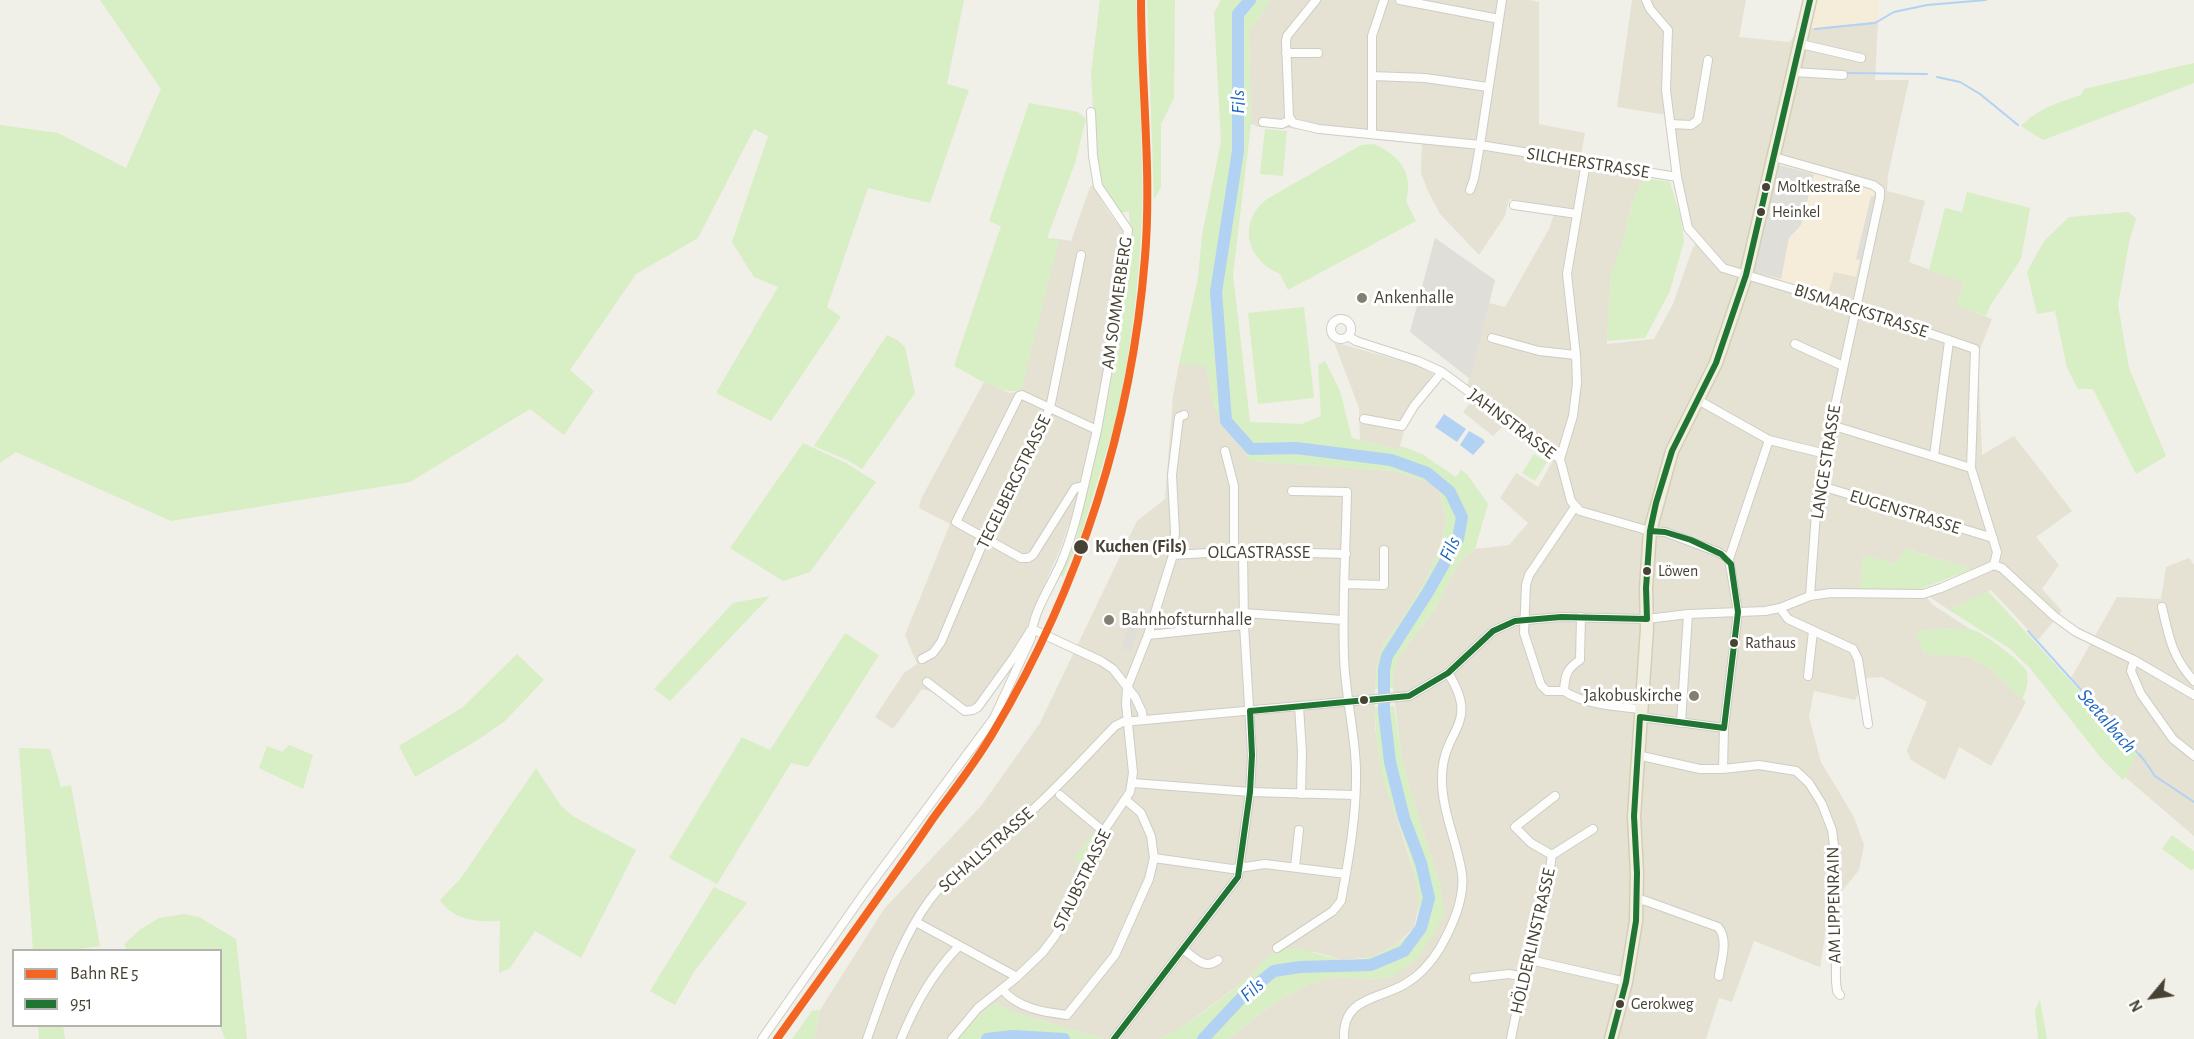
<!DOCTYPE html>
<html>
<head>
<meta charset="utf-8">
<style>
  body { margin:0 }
  #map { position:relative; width:2194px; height:1039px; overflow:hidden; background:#f0efe8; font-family:"Alegreya Sans",sans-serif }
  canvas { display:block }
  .legend { position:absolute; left:12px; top:949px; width:210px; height:78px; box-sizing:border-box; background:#fff; border:2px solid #b5b3ad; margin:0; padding:8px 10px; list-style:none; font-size:18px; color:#474233 }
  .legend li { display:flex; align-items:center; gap:12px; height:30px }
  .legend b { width:30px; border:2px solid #b5b3ad }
  .north { position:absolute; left:2122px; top:967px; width:60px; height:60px; -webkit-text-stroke:4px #fff; paint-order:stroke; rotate:241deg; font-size:16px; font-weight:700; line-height:24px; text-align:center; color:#474233 }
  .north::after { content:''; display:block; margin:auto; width:21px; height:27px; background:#474233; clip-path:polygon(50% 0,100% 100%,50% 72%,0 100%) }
</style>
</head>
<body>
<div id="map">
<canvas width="2194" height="1039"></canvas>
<ul class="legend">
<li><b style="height:8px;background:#f26522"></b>Bahn RE 5</li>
<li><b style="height:8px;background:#217532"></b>951</li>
</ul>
<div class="north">N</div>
</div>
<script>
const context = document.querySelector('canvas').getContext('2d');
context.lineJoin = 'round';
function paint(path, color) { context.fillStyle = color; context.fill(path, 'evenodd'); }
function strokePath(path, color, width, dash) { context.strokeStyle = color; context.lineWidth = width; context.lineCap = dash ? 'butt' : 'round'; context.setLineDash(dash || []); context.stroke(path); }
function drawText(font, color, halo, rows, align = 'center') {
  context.font = font + ' "Alegreya Sans",sans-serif'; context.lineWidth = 6; context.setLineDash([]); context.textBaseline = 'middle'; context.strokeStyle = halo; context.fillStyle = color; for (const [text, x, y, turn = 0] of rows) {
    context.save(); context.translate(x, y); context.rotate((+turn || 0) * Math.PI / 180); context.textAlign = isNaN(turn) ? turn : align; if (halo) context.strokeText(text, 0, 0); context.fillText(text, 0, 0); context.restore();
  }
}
const residential = new Path2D(`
  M 1271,0 L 1529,0 L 1539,2 L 1539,124 L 1585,133 L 1579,167 L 1644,178 L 1632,203 L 1623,241 L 1611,276 L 1607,344 L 1654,339 L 1673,304 L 1692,250 L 1699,237 L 1691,228 L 1680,176 L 1673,116 L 1617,107 L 1632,0 L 1746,0 L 1739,37 L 1789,42 L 1796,34 L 1812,28 L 1878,21 L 1875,80 L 1909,80 L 1888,175 L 1887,191 L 1925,201 L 1909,262 L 1964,283 L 1957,305 L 1992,319 L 1978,354 L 1982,455 L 2014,436 L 2072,511 L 2036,537 L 2059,565 L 2042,589 L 2062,611 L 2038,640 L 1991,590 L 1949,610 L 1931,598 L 1930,596 L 1969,581 L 1969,568 L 1907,549 L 1897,564 L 1863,556 L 1860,592 L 1923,593 L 1933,605 L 1973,631 L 1948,628 L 1916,632 L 1924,654 L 1969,657 L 1992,670 L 2026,702 L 1991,766 L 1959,747 L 1945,780 L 1911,760 L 1907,750 L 1927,702 L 1882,677 L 1867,678 L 1855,700 L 1814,691 L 1809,717 L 1821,762 L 1854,817 L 1864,845 L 1859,870 L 1830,906 L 1820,967 L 1754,941 L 1732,1002 L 1719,998 L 1706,1039 L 1228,1039 L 1277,1001 L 1311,983 L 1336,977 L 1366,979 L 1391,977 L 1441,888 L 1412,797 L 1401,753 L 1392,681 L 1398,658 L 1435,609 L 1459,562 L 1475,549 L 1509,545 L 1528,523 L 1500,498 L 1516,473 L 1538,487 L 1552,462 L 1503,426 L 1493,436 L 1463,412 L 1477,395 L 1467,386 L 1489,303 L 1505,307 L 1549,229 L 1556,208 L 1509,199 L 1505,216 L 1479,255 L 1440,214 L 1428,191 L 1421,173 L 1422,143 L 1289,128 L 1259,127 L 1251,124 L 1249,32 Z
  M 1093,185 L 1107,210 L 1123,231 L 1117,293 L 1095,426 L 1073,512 L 1061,547 L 1032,613 L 1012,667 L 977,713 L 970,715 L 962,714 L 933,692 L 922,689 L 893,729 L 875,717 L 904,673 L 917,664 L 905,635 L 950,524 L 919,508 L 921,499 L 984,382 L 1010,393 L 1021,391 L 1059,239 L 1071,241 L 1090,187 Z
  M 1334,342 L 1419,366 L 1433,374 L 1408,409 L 1401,421 L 1399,429 L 1404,431 L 1399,450 L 1360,440 L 1359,408 Z
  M 1179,364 L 1206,365 L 1215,409 L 1251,461 L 1394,471 L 1438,485 L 1446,522 L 1441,543 L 1426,580 L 1401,621 L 1384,642 L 1377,665 L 1375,689 L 1375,728 L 1383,776 L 1417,882 L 1419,905 L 1414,928 L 1395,945 L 1373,957 L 1342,960 L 1315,952 L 1271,954 L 1252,975 L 1180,1029 L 1160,1039 L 1104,1039 L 1012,1012 L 995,1003 L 970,1023 L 959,1039 L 814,1039 L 820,1010 L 884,909 L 981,806 L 1040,723 L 1137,521 L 1165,499 L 1173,396 Z
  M 2189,558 L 2194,565 L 2194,836 L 2125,777 L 2139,752 L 2071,678 L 2117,597 L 2161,599 L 2166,567 Z`);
const commercial = new Path2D(`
  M 1818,0 L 1879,0 L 1878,21 L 1812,28 Z
  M 1779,163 L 1869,187 L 1875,191 L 1856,277 L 1834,272 L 1828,294 L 1781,282 L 1753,272 Z`);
const green = new Path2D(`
  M 100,0 L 964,0 L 947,84 L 969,90 L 930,203 L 868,188 L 827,307 L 841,317 L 771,421 L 716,393 L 778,287 L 754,277 L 732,242 L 768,136 L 754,129 L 698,238 L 636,274 L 570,370 L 594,391 L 564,435 L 530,409 L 410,482 L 171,521 L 16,452 L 0,463 L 0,125 L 58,133 L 126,168 L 161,89 Z
  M 1100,0 L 1136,0 C 1138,70 1143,140 1142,209 C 1140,288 1128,366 1112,444 L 1109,443 L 1081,535 L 1063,577 L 1060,575 L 1077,536 L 1110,387 L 1125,297 L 1131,242 L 1129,211 L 1118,214 L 1100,187 L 1096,164 L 1091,73 Z
  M 1147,0 L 1175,0 L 1174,98 L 1161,124 L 1161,187 L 1154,199 Z
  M 1221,0 L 1271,0 L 1249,32 L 1251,124 L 1233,274 L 1250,422 L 1302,424 L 1321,416 L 1318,365 L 1325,361 L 1340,391 L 1352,438 L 1399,450 L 1401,446 L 1422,454 L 1456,477 L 1461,470 L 1467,474 L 1488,504 L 1475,549 L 1459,562 L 1435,609 L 1398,658 L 1392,681 L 1393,688 L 1375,689 L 1377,665 L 1384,642 L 1401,621 L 1426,580 L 1441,543 L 1446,522 L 1438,485 L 1394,471 L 1251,461 L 1215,409 L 1206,366 L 1179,364 L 1198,278 L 1202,235 L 1221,141 L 1214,13 Z
  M 2194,63 L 2194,83 L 2043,140 L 2021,126 C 2037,109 2060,102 2081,95 L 2084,89 Z
  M 1029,103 L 1078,112 L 1086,119 L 1075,163 L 1047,238 L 1059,239 L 1021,391 C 998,394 974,376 954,366 L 1001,226 L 989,221 Z
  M 1265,129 L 1287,131 L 1283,176 L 1260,174 Z
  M 1374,144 C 1399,155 1414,173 1406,201 L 1416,221 L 1288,290 L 1280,274 C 1246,260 1237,222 1267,199 L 1361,145 Z
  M 1644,178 L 1670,182 L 1681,219 L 1684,241 L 1670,291 L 1645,338 L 1607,341 L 1611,276 L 1623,241 L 1632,203 Z
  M 1967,192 L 2030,208 L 2021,259 L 1990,306 L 1986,316 L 1956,305 L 1964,283 L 1929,270 L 1945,208 L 1962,212 Z
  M 2128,212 L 2136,218 L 2129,243 L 2118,305 L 2129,368 L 2166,456 L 2136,474 L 2093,389 L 2078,389 L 2067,368 L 2055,311 L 2037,314 L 2027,272 L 2044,241 L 2069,217 Z
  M 1304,307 L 1314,398 L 1258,404 L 1248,313 Z
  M 887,335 L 897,340 L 905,347 L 915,393 L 862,469 L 847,460 L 814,446 Z
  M 803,443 L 846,463 L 876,482 L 810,572 L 783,581 L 730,548 Z
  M 1534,454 L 1547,462 L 1535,481 L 1522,473 Z
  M 1906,549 L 1969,568 L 1970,570 L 1920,589 L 1860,590 L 1863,555 L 1896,564 Z
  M 1988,591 L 2138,755 L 2123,780 L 2101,758 L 2030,668 L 2009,648 L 1949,610 Z
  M 770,596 L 670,701 L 654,689 L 733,603 Z
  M 1948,628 C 1956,629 1968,628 1976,631 C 1984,634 2025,664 2027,672 C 2029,679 2026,693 2022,699 L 1992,670 L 1969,657 L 1924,654 L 1916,632 Z
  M 845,633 L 879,655 L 808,767 L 791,763 L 717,884 L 669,858 L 742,737 L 770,750 Z
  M 517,654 L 544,680 L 505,721 L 476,741 L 415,777 L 399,746 L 463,707 Z
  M 1394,706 L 1401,753 L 1412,797 L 1441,888 L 1444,915 L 1434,934 L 1414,962 L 1391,977 L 1366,979 L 1336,977 L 1311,983 L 1277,1001 L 1228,1039 L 1160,1039 C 1192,1023 1221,999 1249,977 C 1257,970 1263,959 1271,954 C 1296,940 1318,957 1342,960 C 1350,961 1365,959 1373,956 C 1385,953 1408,938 1414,928 C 1433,894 1391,811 1382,775 C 1377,753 1375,730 1375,707 Z
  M 289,745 L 313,755 L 303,789 L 259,768 L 267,746 L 282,752 Z
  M 19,748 L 50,749 L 61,787 L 71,785 L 100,946 L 73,950 L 33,950 Z
  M 536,768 L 561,806 L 574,817 L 636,850 L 581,958 L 535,931 L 510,968 L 499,973 L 500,921 C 479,922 453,921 440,900 L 461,878 Z
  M 1094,833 L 1097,834 L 1083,865 L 1073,859 Z
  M 2172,835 L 2194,851 L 2194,868 L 2192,871 L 2162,849 Z
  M 714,887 L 747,903 L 695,970 L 675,1005 L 650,991 Z
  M 184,914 L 199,917 L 236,939 L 247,1039 L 225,1039 L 220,1026 L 220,950 L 127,950 L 124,944 L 141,929 L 159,918 Z
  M 2040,1000 L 2047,1039 L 2038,1039 L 2035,1010 Z
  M 995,1003 L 1012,1012 L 1104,1039 L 959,1039 L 970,1023 Z
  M 820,1010 L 814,1039 L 792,1039 L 812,1011 Z
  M 38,1026 L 63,1026 L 65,1039 L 39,1039 Z`);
const parking = new Path2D(`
  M 1779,165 L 1814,174 L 1801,225 L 1789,238 L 1781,279 L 1753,272 Z
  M 1871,196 L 1878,197 L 1863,261 L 1856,259 Z
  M 1435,238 L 1495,280 L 1470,379 L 1410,332 Z
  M 1133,611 L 1143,614 L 1131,651 L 1122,648 Z`);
const water = new Path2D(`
  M 1444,414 L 1466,429 L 1457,442 L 1435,427 Z
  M 1469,431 L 1483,439 L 1485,442 L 1473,455 L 1460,445 Z`);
const stream = new Path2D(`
  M 1815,29 L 1875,23 L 1894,12 L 1927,5 L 1986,0
  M 1846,73 L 1927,74
  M 1937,77 L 1960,82 L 1980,94 L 2018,125
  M 2028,631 L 2144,760 L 2155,776 L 2194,802`);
const river = new Path2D(`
  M 987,1039 L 1012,1036 L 1064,1039
  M 1203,1039 L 1246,993 L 1274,971 L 1300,967 L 1371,965 L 1404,951 L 1421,928 L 1429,898 L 1421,863 L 1404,818 L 1390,762 L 1384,711 L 1384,669 L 1387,656 L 1428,592 L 1458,539 L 1462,517 L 1450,492 L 1427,473 L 1391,460 L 1296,448 L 1251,449 L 1226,421 L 1216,292 L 1238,151 L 1238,14 L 1250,0`);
const street = new Path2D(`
  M 1316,0 L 1287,36 L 1286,41 L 1289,116 L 1293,123 L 1319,129 L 1480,145 L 1677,177 L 1688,228 L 1723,268 L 1856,308 L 1975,349 L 1971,468 L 1997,552 L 1994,565
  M 1400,0 L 1499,19
  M 1646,0 L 1650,9 L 1668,30 L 1666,90 L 1677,177
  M 1801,44 L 1861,58
  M 1286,53 L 1318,53
  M 1794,72 L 1843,75
  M 1372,76 L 1425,78 L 1488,87
  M 1091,112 L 1093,156 L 1098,186 L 1128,230 L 1117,319 L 1097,430 L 1022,395 L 1019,396 L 956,522 L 1021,558 L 1028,558 L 1033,555 L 1075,488 L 1084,486 L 1097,430
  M 1263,122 L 1282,124 L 1290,120
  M 1670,124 L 1691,125 L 1698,120 L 1708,60
  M 1372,134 L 1372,36 L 1384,0
  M 1774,157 L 1873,185 L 1880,190 L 1880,197 L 1818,485 L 1810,596
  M 1470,190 L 1474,179 L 1480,145 L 1502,0
  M 1514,205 L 1577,214
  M1331 329a10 10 0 1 1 20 0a10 10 0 1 1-20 0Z
  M 1348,336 L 1356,341 L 1418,361 L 1442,372 L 1560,459 L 1571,501 L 1580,511 L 1650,531 L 1665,532 L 1718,552 L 1729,559 L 1738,612 L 1724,728 L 1723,769
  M 1492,338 L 1539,351 L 1576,355
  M 1795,344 L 1843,366
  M 1698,400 L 1769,440 L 1826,454
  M 1364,419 L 1402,426 L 1414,406 L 1442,372
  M 1831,425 L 1971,468
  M 1225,451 L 1234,486 L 1234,551
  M 1934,456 L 1949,341
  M 1560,459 L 1573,416 L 1577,383 L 1576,355 L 1567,274 L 1586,162
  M 1818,485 L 1993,538
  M 1173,555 L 1243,551 L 1346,554
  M 1729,559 L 1769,440
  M 1345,584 L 1384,585 L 1384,550
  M 2162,607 C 2169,637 2172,657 2194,681
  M 1780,608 L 1788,619 L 1853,649 L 1858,659 L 1868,724
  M 1244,613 L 1343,620
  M 1032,629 L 1101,661 L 1113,669 L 1135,697 L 1142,712 L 1143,720
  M 1148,635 L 1244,625
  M 922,659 L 933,653 L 941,642 L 985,538 L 1050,408 L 1081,255
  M 2134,660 L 2131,671 L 2141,694 L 2173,739 L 2194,756
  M 1808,676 L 1813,631
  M 927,682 L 965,711 L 973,710 L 978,707 L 1014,657 L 1031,630
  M 1564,691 L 1547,691 L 1541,685 L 1524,633 L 1526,585 L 1529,575 L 1575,507
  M 1564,691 C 1565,676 1566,669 1580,660 L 1581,617
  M 1564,691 C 1582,704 1618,707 1640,709
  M 1299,706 L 1302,752 L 1301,794
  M 1640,717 L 1724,728
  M 1681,723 L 1688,614
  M 1637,755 L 1700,769 L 1723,769 L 1759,765 L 1796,771 L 1809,783 L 1822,804 L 1832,830 L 1835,853 L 1836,981 L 1837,991 L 1840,995
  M 1133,783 L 1250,792 L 1355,795
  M 1060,795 L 1103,831
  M 1552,855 L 1531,843 L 1515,827 L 1555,796
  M 1154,858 L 1232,869 L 1265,864 L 1346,874
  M 1295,867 L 1299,830
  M 1637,899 L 1646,901 L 1718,927 C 1729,940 1721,960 1719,976
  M 916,922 L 1017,977
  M 1277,948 L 1333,911 L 1341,901 C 1349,858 1357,813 1356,769 C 1355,731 1345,695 1344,656 C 1342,602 1346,547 1347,492 L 1292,491
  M 1184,950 C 1196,959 1205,970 1218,960
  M 1530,960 L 1626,982
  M 1474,978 L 1509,974 L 1525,977
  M 1002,989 C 1017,1008 1043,1012 1067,1015 L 1115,955 L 1149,879 L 1154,858 L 1151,836 L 1141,813 L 1126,800
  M 762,1039 L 865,892 L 994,718 L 1031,638 C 1033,611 1050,588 1061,563 C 1072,538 1078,513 1084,486
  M 867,1039 C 884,992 899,942 929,901 C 951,870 989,848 1018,823 C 1053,793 1083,759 1115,726 L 1123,722 L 1409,696 L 1448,673 L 1493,631 L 1515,621 L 1561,617 L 1647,619 L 1688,614 L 1765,611 L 1780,608 L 1810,596 L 1830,593 L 1923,594 L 1941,588 L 1994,565 L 2002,568 L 2054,616 L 2076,632 L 2134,660 L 2194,695
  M 901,1039 C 916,1003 932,974 959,946
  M 952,1039 L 978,1008 L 1017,977 L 1043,952 L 1055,936 L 1075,903 L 1103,832 L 1130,792 L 1133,773 L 1126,704 L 1127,688 L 1148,635 L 1173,555 L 1175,532 L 1172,475 L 1179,417 L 1184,415
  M 1114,1039 L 1238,877 L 1250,792 L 1252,755 L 1244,625 L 1243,551
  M 1344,1039 C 1342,997 1378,1000 1405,984 C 1419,976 1432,961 1440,948 C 1452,927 1465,899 1462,874 C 1457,841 1441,810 1442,776 C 1443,728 1481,725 1448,673
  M 1511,1039 C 1522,977 1543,918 1552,855 L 1593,829`);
const primary = new Path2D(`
  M 1611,1039 L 1626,982 L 1636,921 L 1637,873 L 1634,816 L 1647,629 L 1646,588 L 1650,531 L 1672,451 L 1716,363 L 1746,275 L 1810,0`);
const bus1 = new Path2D(`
  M 1650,531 L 1665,532 L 1691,540 L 1721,554 L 1731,564 L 1738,612 L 1724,728
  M 1647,619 L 1646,588 L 1650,531 L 1656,503 L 1672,451 L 1716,363 L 1746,275 L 1810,0
  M 1250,711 L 1409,696 L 1448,673 L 1493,631 L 1515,621 L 1561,617 L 1647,619
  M 1640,717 L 1724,728
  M 1114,1039 L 1238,877 L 1250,792 L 1252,755 L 1250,711
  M 1611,1039 L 1626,982 L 1636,921 L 1637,873 L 1634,816 L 1640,717`);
const rail1 = new Path2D(`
  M 777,1039 C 829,966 882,894 932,820 C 953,791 976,762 994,731 C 1080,587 1132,424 1145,257 C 1152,171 1141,85 1141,0`);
const markers = [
  [1766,187,5,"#474233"],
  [1761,212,5,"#474233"],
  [1362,298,6,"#827f72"],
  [1081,547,8,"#474233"],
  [1647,571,5,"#474233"],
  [1109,620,6,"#827f72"],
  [1734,643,5,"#474233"],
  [1694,696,6,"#827f72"],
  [1364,700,5,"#474233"],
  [1620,1004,5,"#474233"]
];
const busNames = [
  ["Moltkestraße",1777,187],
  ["Heinkel",1772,212],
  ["Löwen",1658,571],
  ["Rathaus",1745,643],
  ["Gerokweg",1631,1004]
];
const streetNames = [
  ["SILCHERSTRASSE",1588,163,9],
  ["AM SOMMERBERG",1117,303,-82],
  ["BISMARCKSTRASSE",1861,311,18],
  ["JAHNSTRASSE",1512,424,37],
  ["LANGE STRASSE",1826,462,-81],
  ["TEGELBERGSTRASSE",1014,482,-64],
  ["EUGENSTRASSE",1905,512,17],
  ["OLGASTRASSE",1259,553],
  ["SCHALLSTRASSE",986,850,-41],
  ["STAUBSTRASSE",1082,880,-64],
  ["AM LIPPENRAIN",1834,905,-91],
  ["HÖLDERLINSTRASSE",1533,941,-77]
];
const poiNames = [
  ["Ankenhalle",1374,298],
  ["Bahnhofsturnhalle",1121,620],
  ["Jakobuskirche",1682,696,"right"]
];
const stopNames = [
  ["Kuchen (Fils)",1095,547]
];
const waterNames = [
  ["Fils",1238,102,-90],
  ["Fils",1450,549,-64],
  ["Seetalbach",2107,721,49],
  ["Fils",1252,990,-41]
];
paint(residential, '#e5e2d4');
paint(commercial, '#f5edd9');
paint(green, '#d8eec4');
paint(parking, '#dfded8');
paint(water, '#b2d2f3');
strokePath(stream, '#b2d2f3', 2);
strokePath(river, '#b2d2f3', 12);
strokePath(street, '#ceccc5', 10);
strokePath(primary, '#d4cfb3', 15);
strokePath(street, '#fdfdfc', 8);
strokePath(primary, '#f1eee2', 12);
strokePath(bus1, '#217532', 6);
strokePath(rail1, '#f26522', 8);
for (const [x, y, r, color] of markers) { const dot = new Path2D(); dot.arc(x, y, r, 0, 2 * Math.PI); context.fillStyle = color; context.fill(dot); strokePath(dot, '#fff', 2); }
drawText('16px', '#474233', '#fff', busNames, 'left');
drawText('18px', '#474233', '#fff', streetNames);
drawText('18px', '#474233', '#fff', poiNames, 'left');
drawText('bold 18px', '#474233', '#fff', stopNames, 'left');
drawText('italic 20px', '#2067bf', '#fff', waterNames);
</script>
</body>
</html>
